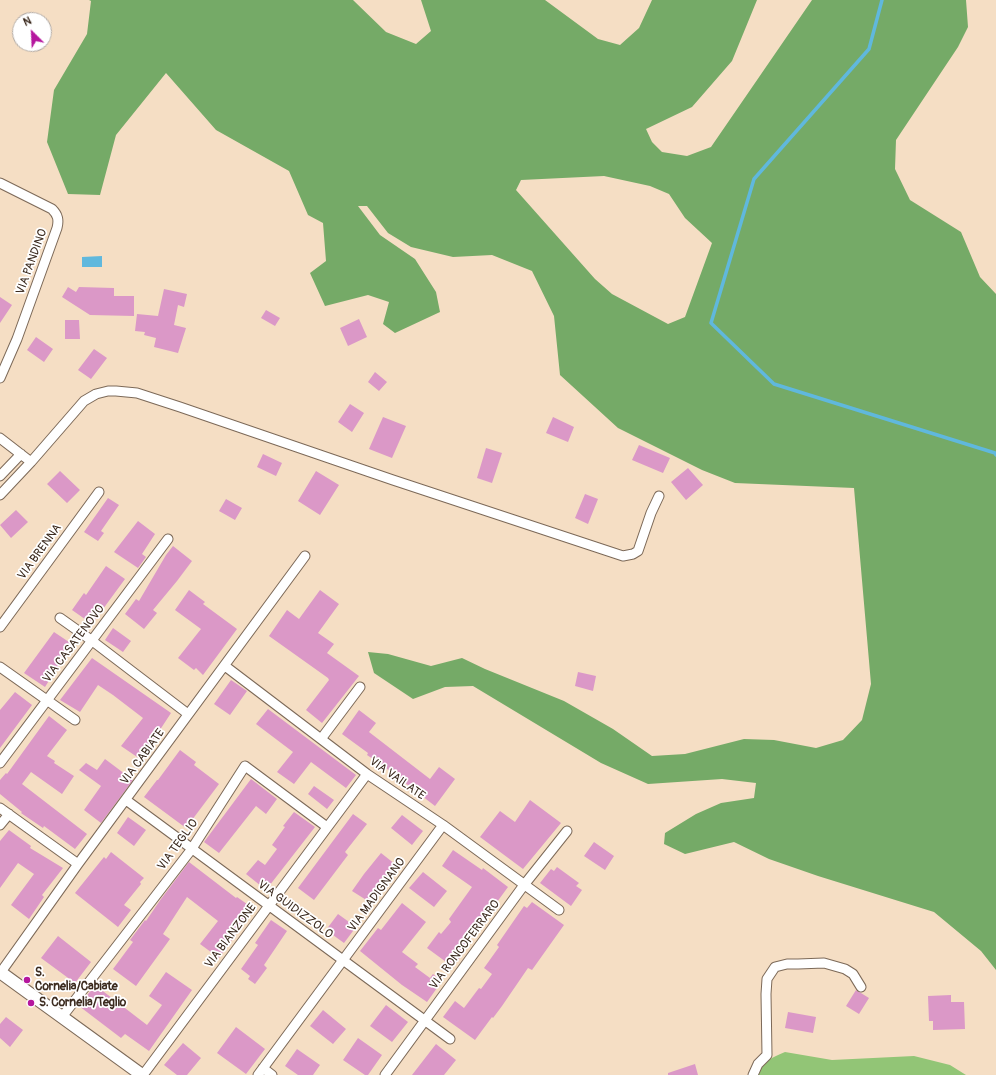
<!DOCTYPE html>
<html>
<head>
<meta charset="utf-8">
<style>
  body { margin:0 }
  #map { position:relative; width:996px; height:1075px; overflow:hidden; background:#f5dec4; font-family:Pangolin,sans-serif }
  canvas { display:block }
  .north { position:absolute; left:12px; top:12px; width:40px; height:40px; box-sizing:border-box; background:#fff; border:1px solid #b1aaa5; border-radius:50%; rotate:336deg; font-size:11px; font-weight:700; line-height:16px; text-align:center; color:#3b2a1e }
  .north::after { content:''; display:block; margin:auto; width:14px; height:18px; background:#b5179e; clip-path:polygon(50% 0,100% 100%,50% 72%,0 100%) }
</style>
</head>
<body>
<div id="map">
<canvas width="996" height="1075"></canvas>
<div class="north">N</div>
</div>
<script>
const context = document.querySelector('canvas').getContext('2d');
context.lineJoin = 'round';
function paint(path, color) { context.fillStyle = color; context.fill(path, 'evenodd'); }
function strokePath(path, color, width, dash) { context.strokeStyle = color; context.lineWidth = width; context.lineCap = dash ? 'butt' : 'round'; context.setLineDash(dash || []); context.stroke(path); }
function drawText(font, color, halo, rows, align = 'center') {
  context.font = font + ' Pangolin,sans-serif'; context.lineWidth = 3.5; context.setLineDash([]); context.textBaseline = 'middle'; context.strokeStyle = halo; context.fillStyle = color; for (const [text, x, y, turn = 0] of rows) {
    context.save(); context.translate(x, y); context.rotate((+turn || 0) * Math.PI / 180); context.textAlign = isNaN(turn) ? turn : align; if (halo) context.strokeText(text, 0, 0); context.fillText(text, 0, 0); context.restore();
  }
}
const green = new Path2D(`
  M 785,1052 L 832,1060 L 914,1056 L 950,1065 L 966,1075 L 757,1075 C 763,1062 772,1057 785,1052 Z`);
const forest = new Path2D(`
  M 89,0 L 353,0 L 386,32 L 416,44 L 431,31 L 421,0 L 545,0 L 598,39 L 620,45 L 639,28 L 652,0 L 757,0 L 732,61 L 692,107 L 646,129 L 652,142 L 662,152 L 687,156 L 711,147 L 812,0 L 966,0 L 968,27 L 958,47 L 896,140 L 895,169 L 910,200 L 961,232 L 980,277 L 996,294 L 996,970 L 981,951 L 934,912 L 818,876 L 769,859 L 734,842 L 685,854 L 664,844 L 665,833 L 696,814 L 721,803 L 754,798 L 756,783 L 722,779 L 648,784 L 601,763 L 473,686 L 445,687 L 413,699 L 374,673 L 368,652 L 388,654 L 431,666 L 462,658 L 485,669 L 564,701 L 613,729 L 652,756 L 685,754 L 744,739 L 774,740 L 816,748 L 843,740 L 862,720 L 871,684 L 854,488 L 735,483 L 702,470 L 618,428 L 560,375 L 554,316 L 532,271 L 492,255 L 453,257 L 411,247 L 388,233 L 367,206 L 358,206 L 380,235 L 415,259 L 436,292 L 440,312 L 395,333 L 383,324 L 389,302 L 368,295 L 325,306 L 310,273 L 326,261 L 323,223 L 308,215 L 289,171 L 216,130 L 166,73 L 116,135 L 100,195 L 68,194 L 47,142 L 54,90 L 87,34 L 91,1 ZM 604,176 L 650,186 L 669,194 L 685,218 L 712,243 L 685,317 L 668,324 L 612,294 L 595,279 L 516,190 L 521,180 Z`);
const water = new Path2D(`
  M 102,256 L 102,267 L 82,267 L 82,257 Z`);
const stream = new Path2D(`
  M 882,0 L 869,49 L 754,179 L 711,323 L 774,384 L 995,453 L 996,455`);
const building = new Path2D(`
  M 68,287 L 76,292 L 79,287 L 114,288 L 114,296 L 134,296 L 134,316 L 90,315 L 62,297 Z
  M 164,289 L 187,294 L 184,307 L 178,305 L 174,325 L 186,328 L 178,353 L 154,347 L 156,338 L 144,335 L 145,332 L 135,331 L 137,314 L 158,316 Z
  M 0,297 L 12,305 L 0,323 Z
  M 266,310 L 280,318 L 275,326 L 261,318 Z
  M 359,319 L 367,337 L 348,346 L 340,328 Z
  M 65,320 L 79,320 L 80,339 L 65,339 Z
  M 36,337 L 53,349 L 44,362 L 27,350 Z
  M 94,349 L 107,358 L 91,379 L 78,370 Z
  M 375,372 L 387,382 L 379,391 L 368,382 Z
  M 350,404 L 364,413 L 352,432 L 338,422 Z
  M 383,417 L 406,426 L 392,458 L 369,449 Z
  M 553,417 L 574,427 L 568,442 L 546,433 Z
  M 639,445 L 670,458 L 663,473 L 632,460 Z
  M 486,448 L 502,453 L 492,483 L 477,478 Z
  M 263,454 L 282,463 L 276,476 L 257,467 Z
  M 688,468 L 703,485 L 686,500 L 671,482 Z
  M 60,471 L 80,490 L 67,503 L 47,484 Z
  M 316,471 L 339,485 L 320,515 L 298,501 Z
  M 585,494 L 598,499 L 588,524 L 575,518 Z
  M 108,498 L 119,505 L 101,531 L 104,533 L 98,541 L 84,532 Z
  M 226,499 L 242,508 L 235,520 L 219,511 Z
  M 16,510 L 28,522 L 11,538 L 0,525 Z
  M 138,521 L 155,534 L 142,554 L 146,557 L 138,568 L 114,552 Z
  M 173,546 L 192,561 L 177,581 L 153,610 L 157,613 L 144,629 L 125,614 L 136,599 L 139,601 L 166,555 Z
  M 106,566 L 125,579 L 92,624 L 72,610 L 84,593 L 86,595 Z
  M 189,590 L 205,602 L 203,604 L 237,629 L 203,675 L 196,668 L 194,670 L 178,658 L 201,629 L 175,610 Z
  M 320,590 L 339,604 L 318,633 L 334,644 L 327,653 L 359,676 L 322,723 L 306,710 L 329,680 L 328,678 L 269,636 L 287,610 L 299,619 Z
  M 113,628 L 131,641 L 123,652 L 105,640 Z
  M 54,632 L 72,644 L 45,687 L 24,673 Z
  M 92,658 L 171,713 L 152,742 L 155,744 L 143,761 L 121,746 L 143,718 L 113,695 L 98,685 L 80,712 L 60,700 Z
  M 578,672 L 596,676 L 593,691 L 575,686 Z
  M 231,680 L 247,691 L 230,715 L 214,704 Z
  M 15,692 L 32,705 L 0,748 L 0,710 Z
  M 268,709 L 356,775 L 346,788 L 311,762 L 294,784 L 277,772 L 293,752 L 256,724 Z
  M 359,710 L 376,723 L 369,732 L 430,779 L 439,767 L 455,779 L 435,806 L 382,765 L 367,755 L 368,753 L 342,734 Z
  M 49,716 L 67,730 L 47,756 L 55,761 L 54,763 L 74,776 L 62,794 L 31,772 L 22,784 L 87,834 L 75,849 L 44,826 L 43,828 L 21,813 L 22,812 L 0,794 L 0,780 L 6,773 L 7,774 Z
  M 180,750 L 196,762 L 194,765 L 219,784 L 186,828 L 144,797 L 157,780 L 158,780 Z
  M 105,759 L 133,780 L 101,823 L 84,810 L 101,786 L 79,770 L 86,763 L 97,770 Z
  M 251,779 L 277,799 L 266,814 L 256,806 L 219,853 L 204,842 Z
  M 314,786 L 334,800 L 327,809 L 308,794 Z
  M 530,800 L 561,823 L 523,869 L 480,837 L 500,811 L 515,822 Z
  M 294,812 L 315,827 L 266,890 L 246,874 L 258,860 L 265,865 L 277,849 L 272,845 L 285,827 L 283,826 Z
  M 353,814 L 367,824 L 345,852 L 348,855 L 314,900 L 298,888 Z
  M 402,815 L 423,831 L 412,845 L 391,828 Z
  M 128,817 L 146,830 L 134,846 L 117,833 Z
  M 9,830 L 31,846 L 30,848 L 63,868 L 42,895 L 44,897 L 29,919 L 11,905 L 34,874 L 18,863 L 0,888 L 0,841 Z
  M 594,842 L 614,856 L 605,870 L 584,856 Z
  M 453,850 L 482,870 L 483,868 L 508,887 L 497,902 L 495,901 L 464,946 L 467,948 L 453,967 L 427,948 L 439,932 L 441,934 L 451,922 L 449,919 L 472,887 L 442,866 Z
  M 111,852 L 144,878 L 140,882 L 141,884 L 124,905 L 131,910 L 118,927 L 75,893 L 104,857 L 106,859 Z
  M 381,853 L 400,868 L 388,882 L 387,881 L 371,903 L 352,891 L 364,874 Z
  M 189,862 L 236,898 L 237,897 L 254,909 L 219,958 L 200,944 L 218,921 L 187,897 L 163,934 L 170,939 L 136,986 L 113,969 L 133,942 L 130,940 L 145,920 L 146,921 L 161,899 Z
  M 557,867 L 579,883 L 576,886 L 582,890 L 571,906 L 540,883 L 551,869 L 554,871 Z
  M 423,872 L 447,891 L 434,907 L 409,888 Z
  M 532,902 L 564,925 L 532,970 L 528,968 L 502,1006 L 493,1018 L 492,1017 L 475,1040 L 443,1017 L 455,1001 L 464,1008 L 479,988 L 481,989 L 492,974 L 484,968 L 499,947 L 497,945 L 524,906 L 527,908 Z
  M 402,903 L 426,922 L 402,952 L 418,964 L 415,967 L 430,978 L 433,974 L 442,981 L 427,1002 L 402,985 L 360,951 L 378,928 L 381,930 Z
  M 338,914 L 356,927 L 344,943 L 326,930 Z
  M 271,920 L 287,931 L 264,965 L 267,968 L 255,984 L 248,979 L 250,976 L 241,969 L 258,945 L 255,943 Z
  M 58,936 L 91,962 L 75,983 L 41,958 Z
  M 166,972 L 192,990 L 149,1051 L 125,1034 L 121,1038 L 79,1006 L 95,985 L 147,1025 L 162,1005 L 149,996 Z
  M 856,990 L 869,998 L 859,1014 L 846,1006 Z
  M 951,995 L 951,1002 L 964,1002 L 965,1029 L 933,1030 L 933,1021 L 929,1021 L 928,996 Z
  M 386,1005 L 408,1022 L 392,1042 L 370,1026 Z
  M 323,1010 L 346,1029 L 333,1044 L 310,1026 Z
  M 788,1012 L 816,1017 L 813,1033 L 785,1028 Z
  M 6,1017 L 23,1030 L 10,1047 L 0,1038 L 0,1024 Z
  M 236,1027 L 265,1049 L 246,1074 L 217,1053 Z
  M 358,1038 L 382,1055 L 368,1075 L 365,1075 L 343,1060 Z
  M 183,1043 L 201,1058 L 187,1075 L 177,1075 L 164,1065 Z
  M 436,1044 L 456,1060 L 444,1075 L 412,1075 Z
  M 297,1049 L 320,1065 L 313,1075 L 298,1075 L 285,1066 Z
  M 695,1064 L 698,1075 L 668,1075 L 668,1073 Z`);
const minor = new Path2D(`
  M 0,183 L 52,209 C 58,215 59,220 57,228 L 17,339 L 0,378
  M 0,438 L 31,462
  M 0,476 L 21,454
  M 0,495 L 31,462 L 84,401 L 96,394 L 108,391 L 116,391 L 137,393 L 180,407 L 393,480 L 623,556 L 633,554 L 638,551 L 651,513 L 659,496
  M 60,618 L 91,640 L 188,714
  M 0,627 L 99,492
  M 225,666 L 367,774 L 443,825 L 559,910
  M 0,667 L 75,720
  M 321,739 L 360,687
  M 0,763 L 168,539
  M 126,800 L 450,1039
  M 0,808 L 78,864
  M 0,825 L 9,814
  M 1,972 L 78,864 L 305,556
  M 62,1017 L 191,850 L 245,766 L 327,827
  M 263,1068 L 272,1075
  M 143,1075 L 367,774
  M 258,1075 L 443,825
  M 385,1075 L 524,885 L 567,831
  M 753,1075 L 758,1064 L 767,1055 L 766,994 L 767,979 L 775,967 L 787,964 L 798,964 L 824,963 L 845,969 L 853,974 L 861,987`);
const tertiary = new Path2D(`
  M 0,972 L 142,1075`);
const markers = [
  [27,980,4,"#b5179e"],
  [31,1003,4,"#b5179e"]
];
const streetNames = [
  ["VIA PANDINO",32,262,-70],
  ["VIA BRENNA",40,552,-54],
  ["VIA CASATENOVO",74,644,-53],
  ["VIA CABIATE",143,757,-54],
  ["VIA VAILATE",397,779,35],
  ["VIA TEGLIO",178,845,-54],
  ["VIA MADIGNANO",377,895,-54],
  ["VIA GUIDIZZOLO",295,910,36],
  ["VIA BIANZONE",231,936,-53],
  ["VIA RONCOFERRARO",465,945,-53]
];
const poiNames = [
  ["S.",35,973],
  ["Cornelia/Cabiate",35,987],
  ["S. Cornelia/Teglio",39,1003]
];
paint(green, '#92c576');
paint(forest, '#75aa67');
paint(water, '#60b8dd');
strokePath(stream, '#60b8dd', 3.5);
paint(building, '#db98c7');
strokePath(minor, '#7c6958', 11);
strokePath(tertiary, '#7c6958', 14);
strokePath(minor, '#fff', 9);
strokePath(tertiary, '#fff', 12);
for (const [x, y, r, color] of markers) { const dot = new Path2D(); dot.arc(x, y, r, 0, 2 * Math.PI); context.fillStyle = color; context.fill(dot); strokePath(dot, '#fff', 1.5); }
drawText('12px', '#3b2a1e', '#fff', streetNames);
drawText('bold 12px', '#3b2a1e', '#fff', poiNames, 'left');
</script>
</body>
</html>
